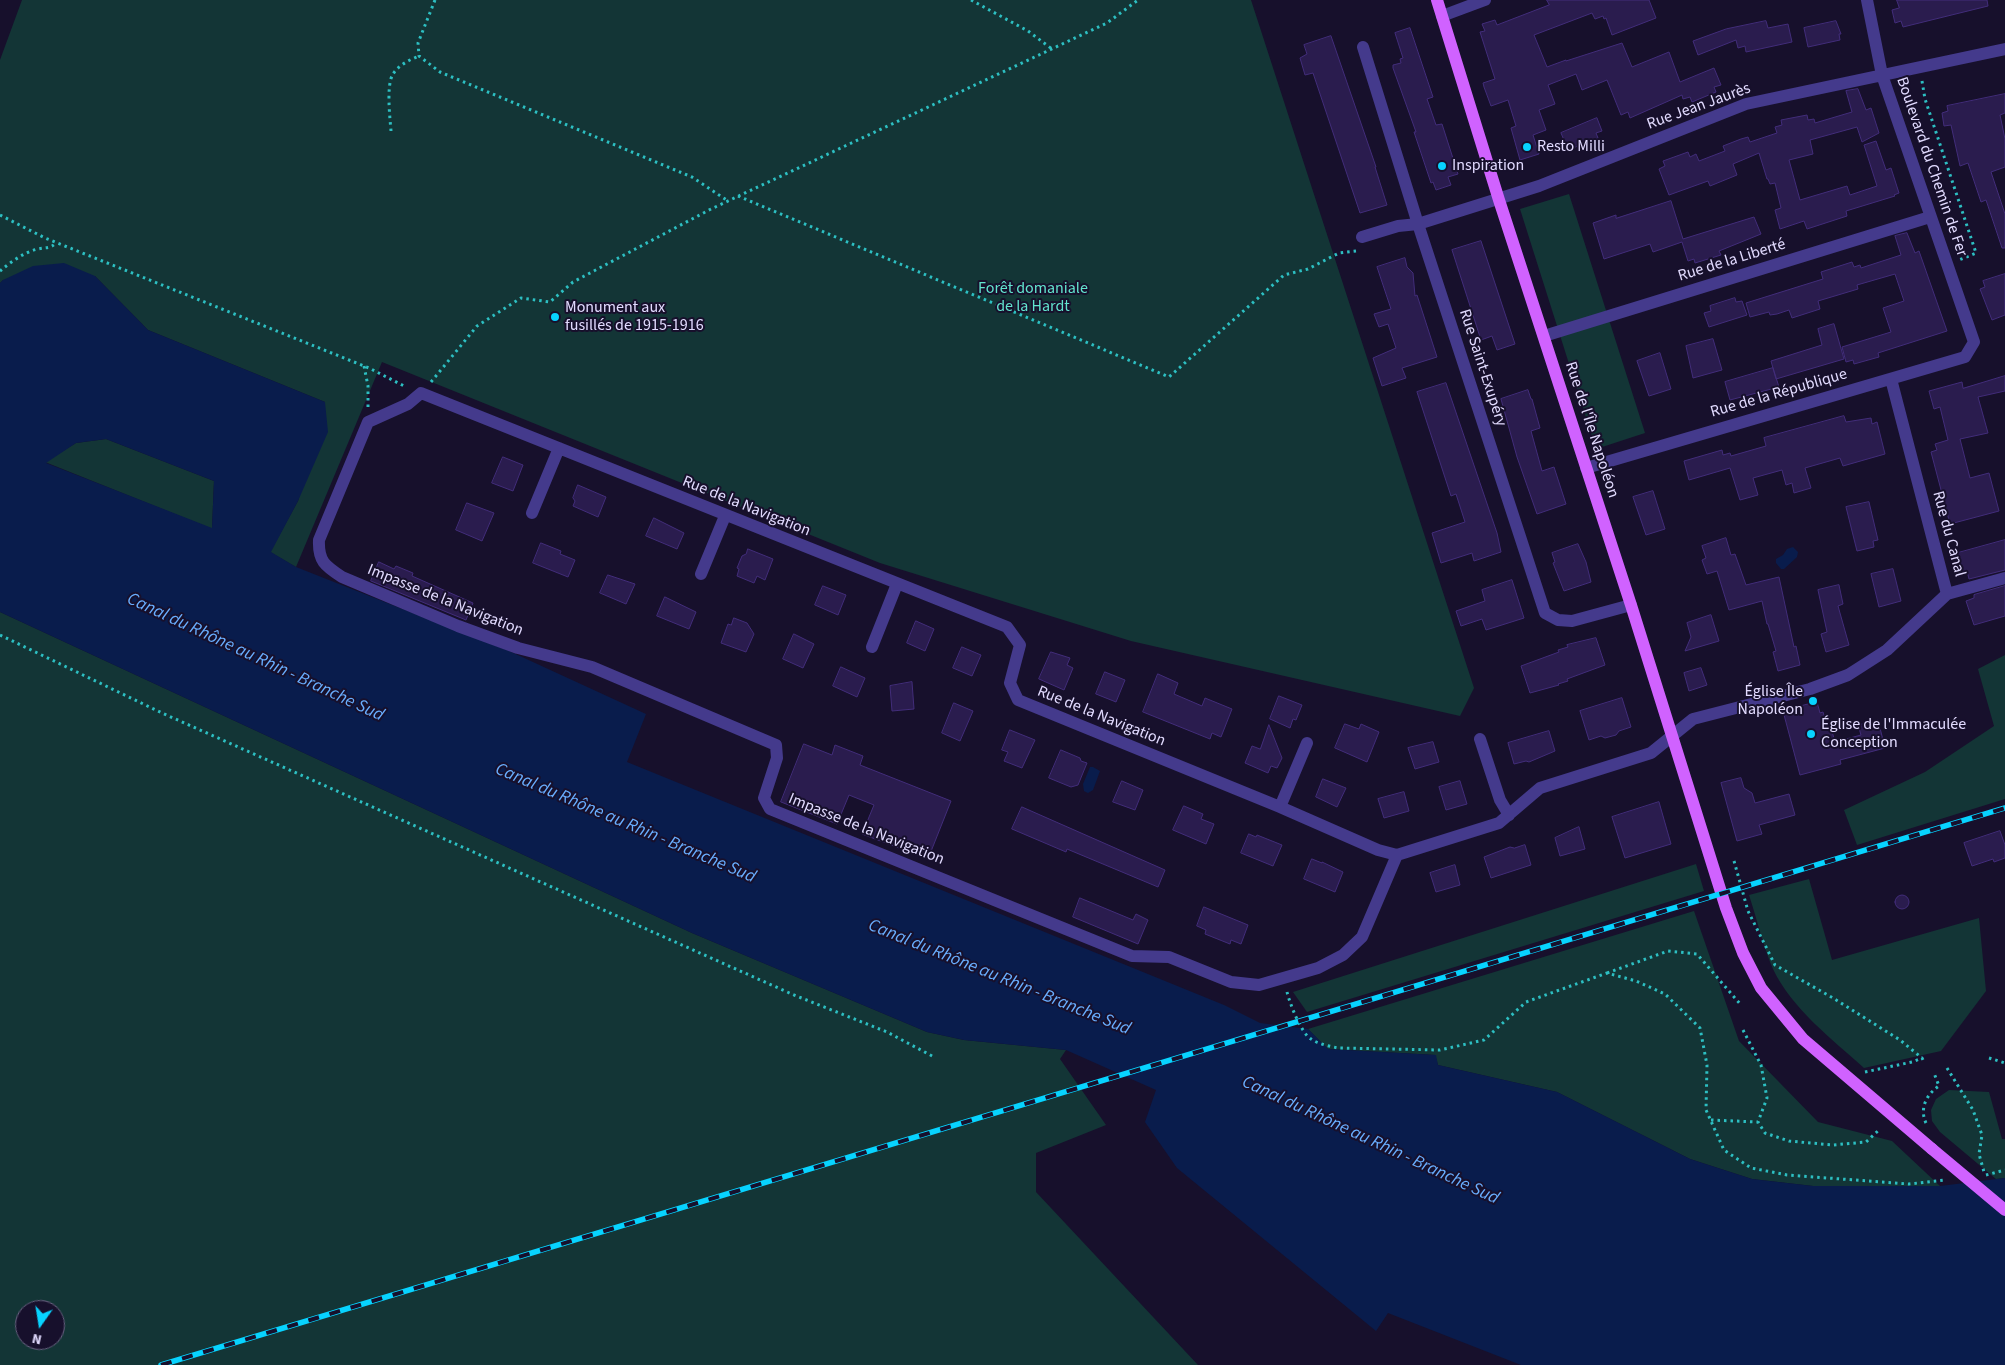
<!DOCTYPE html>
<html>
<head>
<meta charset="utf-8">
<style>
  body { margin:0 }
  #map { position:relative; width:2005px; height:1365px; overflow:hidden; background:#17102c; font-family:"Source Sans 3",sans-serif }
  canvas { display:block }
  .north { position:absolute; left:15px; top:1300px; width:50px; height:50px; box-sizing:border-box; background:#17102c; border:1px solid #686180; border-radius:50%; rotate:193deg; font-size:14px; font-weight:700; line-height:20px; text-align:center; color:#e2dbff }
  .north::after { content:''; display:block; margin:auto; width:18px; height:22px; background:#07d3ff; clip-path:polygon(50% 0,100% 100%,50% 72%,0 100%) }
</style>
</head>
<body>
<div id="map">
<canvas width="2005" height="1365"></canvas>
<div class="north">N</div>
</div>
<script>
const context = document.querySelector('canvas').getContext('2d');
context.lineJoin = 'round';
function paint(path, color) { context.fillStyle = color; context.fill(path, 'evenodd'); }
function strokePath(path, color, width, dash) { context.strokeStyle = color; context.lineWidth = width; context.lineCap = dash ? 'butt' : 'round'; context.setLineDash(dash || []); context.stroke(path); }
function drawText(font, color, halo, rows, align = 'center') {
  context.font = font + ' "Source Sans 3",sans-serif'; context.lineWidth = 4; context.setLineDash([]); context.textBaseline = 'middle'; context.strokeStyle = halo; context.fillStyle = color; for (const [text, x, y, turn = 0] of rows) {
    context.save(); context.translate(x, y); context.rotate((+turn || 0) * Math.PI / 180); context.textAlign = isNaN(turn) ? turn : align; if (halo) context.strokeText(text, 0, 0); context.fillText(text, 0, 0); context.restore();
  }
}
const green = new Path2D(`
  M 22,0 L 1251,0 L 1474,688 L 1460,716 L 1131,641 L 880,563 L 382,362 L 296,567 L 270,552 L 298,501 L 325,402 L 148,330 L 95,276 L 3,280 L 0,283 L 0,60 Z
  M 1569,194 L 1645,433 L 1596,449 L 1520,209 Z
  M 106,439 L 214,481 L 212,529 L 45,462 L 76,443 Z
  M 0,612 L 692,933 L 927,1032 L 964,1040 L 1066,1050 L 1060,1059 L 1106,1125 L 1036,1153 L 1036,1192 L 1198,1365 L 0,1365 ZM 25,1310 L 55,1310 L 55,1340 L 25,1340 Z
  M 2005,655 L 2005,799 L 1857,845 L 1844,810 L 1925,772 L 1994,726 L 1978,669 Z
  M 1696,864 L 1704,891 L 1307,1012 L 1293,992 Z
  M 1809,879 L 1832,960 L 1979,918 L 1986,991 L 1941,1051 L 1864,1068 C 1832,1039 1792,1009 1773,969 C 1763,946 1757,919 1749,895 Z
  M 1694,911 L 1739,1041 L 1818,1122 L 1892,1141 L 1940,1186 L 1813,1186 L 1752,1179 L 1690,1159 L 1557,1092 L 1438,1065 L 1435,1055 L 1328,1049 L 1308,1029 Z
  M 1949,1090 L 1989,1092 L 2002,1139 L 2005,1139 L 2005,1178 L 1996,1179 L 1940,1132 L 1932,1121 L 1931,1110 L 1936,1099 Z`);
const water = new Path2D(`
  M 64,263 L 95,276 L 148,330 L 325,402 L 328,432 L 298,501 L 271,552 L 296,567 L 509,651 L 646,714 L 627,762 L 1224,1005 L 1260,1023 L 1308,1029 L 1328,1049 L 1436,1055 L 1438,1065 L 1557,1092 L 1690,1159 L 1752,1179 L 1813,1186 L 1940,1186 L 2005,1178 L 2005,1365 L 1521,1365 L 1388,1313 L 1376,1331 L 1177,1168 L 1145,1122 L 1156,1090 L 1066,1050 L 964,1040 L 927,1032 L 692,933 L 0,612 L 0,283 L 3,280 L 33,266 ZM 106,439 L 214,481 L 212,528 L 46,463 L 76,443 Z
  M 1793,547 L 1798,552 L 1797,557 L 1784,569 L 1781,569 L 1776,563 L 1776,559 L 1783,555 L 1787,549 Z
  M 1090,767 L 1093,767 L 1100,771 L 1093,790 L 1088,793 L 1084,791 L 1083,784 Z`);
const building = new Path2D(`
  M 1547,0 L 1649,0 L 1656,18 L 1612,35 L 1606,18 L 1604,19 L 1603,16 L 1595,19 L 1592,13 L 1534,35 L 1547,67 L 1566,60 L 1566,61 L 1622,43 L 1632,67 L 1669,52 L 1680,82 L 1714,68 L 1721,85 L 1714,87 L 1716,92 L 1692,102 L 1690,97 L 1683,99 L 1682,95 L 1630,118 L 1628,112 L 1621,115 L 1607,80 L 1582,90 L 1576,74 L 1548,85 L 1555,104 L 1539,110 L 1546,130 L 1533,135 L 1539,154 L 1520,160 L 1511,128 L 1516,126 L 1508,100 L 1491,106 L 1484,87 L 1483,83 L 1495,79 L 1480,32 L 1485,31 L 1482,24 L 1495,20 L 1497,25 L 1549,5 Z
  M 1897,0 L 1987,0 L 1988,6 L 1903,27 L 1901,21 L 1895,23 L 1892,10 L 1899,8 Z
  M 1766,21 L 1768,28 L 1788,24 L 1792,42 L 1746,52 L 1745,46 L 1738,48 L 1736,40 L 1698,55 L 1693,41 L 1726,29 Z
  M 1836,21 L 1841,34 L 1839,34 L 1840,40 L 1808,47 L 1804,28 Z
  M 1410,28 L 1433,97 L 1427,99 L 1436,125 L 1442,124 L 1458,174 L 1448,177 L 1451,185 L 1436,190 L 1433,182 L 1431,183 L 1414,132 L 1416,132 L 1393,68 L 1393,65 L 1401,63 L 1400,59 L 1403,58 L 1395,33 Z
  M 1331,36 L 1376,167 L 1375,167 L 1387,205 L 1360,213 L 1313,73 L 1305,75 L 1300,58 L 1307,54 L 1304,45 Z
  M 1858,89 L 1866,110 L 1871,108 L 1879,133 L 1862,142 L 1857,127 L 1810,140 L 1813,154 L 1789,160 L 1800,200 L 1847,186 L 1850,195 L 1877,186 L 1864,145 L 1876,141 L 1886,170 L 1891,168 L 1899,193 L 1894,195 L 1895,196 L 1846,211 L 1847,216 L 1807,229 L 1804,221 L 1780,229 L 1775,210 L 1781,208 L 1775,183 L 1770,184 L 1768,179 L 1767,179 L 1759,153 L 1733,164 L 1737,175 L 1710,186 L 1708,181 L 1669,195 L 1659,169 L 1665,166 L 1663,161 L 1688,152 L 1690,157 L 1696,154 L 1699,161 L 1725,151 L 1723,146 L 1741,139 L 1748,137 L 1750,142 L 1777,133 L 1775,127 L 1782,125 L 1781,120 L 1807,115 L 1808,120 L 1814,119 L 1815,123 L 1852,112 L 1846,91 Z
  M 2005,94 L 2005,113 L 2000,115 L 2005,139 L 2005,167 L 1991,172 L 2005,214 L 2005,248 L 2002,248 L 1986,200 L 1981,202 L 1968,163 L 1960,166 L 1951,125 L 1944,126 L 1942,113 L 1948,111 L 1947,106 Z
  M 1597,118 L 1602,131 L 1596,133 L 1598,138 L 1573,148 L 1572,143 L 1566,145 L 1561,133 Z
  M 1671,201 L 1683,239 L 1754,217 L 1761,234 L 1719,251 L 1721,255 L 1695,263 L 1694,259 L 1688,261 L 1682,242 L 1653,252 L 1650,244 L 1604,259 L 1593,223 L 1616,215 L 1616,218 Z
  M 1907,233 L 1915,253 L 1919,251 L 1947,331 L 1878,353 L 1879,357 L 1854,364 L 1853,360 L 1846,362 L 1842,347 L 1891,332 L 1883,308 L 1904,301 L 1895,274 L 1857,285 L 1858,289 L 1818,301 L 1820,309 L 1792,318 L 1789,310 L 1777,314 L 1770,315 L 1769,312 L 1750,317 L 1746,303 L 1823,279 L 1821,272 L 1852,262 L 1854,267 L 1860,265 L 1861,268 L 1901,255 L 1895,236 Z
  M 1481,241 L 1515,344 L 1497,350 L 1492,336 L 1481,340 L 1452,250 Z
  M 1405,258 L 1407,267 L 1413,273 L 1415,296 L 1417,295 L 1437,357 L 1402,368 L 1406,378 L 1382,386 L 1373,358 L 1396,348 L 1388,324 L 1379,327 L 1374,314 L 1391,309 L 1377,267 Z
  M 2005,274 L 2005,315 L 1992,320 L 1980,289 L 1985,287 L 1983,281 Z
  M 1735,298 L 1736,302 L 1742,301 L 1747,315 L 1709,327 L 1704,313 L 1711,311 L 1710,306 Z
  M 1834,324 L 1844,359 L 1776,379 L 1771,361 L 1822,345 L 1818,329 Z
  M 1713,339 L 1722,370 L 1693,378 L 1686,346 Z
  M 1660,353 L 1671,389 L 1649,396 L 1637,361 Z
  M 1773,368 L 1779,387 L 1730,400 L 1725,382 Z
  M 2005,376 L 2005,391 L 1978,397 L 1988,433 L 1960,439 L 1970,478 L 1989,473 L 1999,511 L 1950,524 L 1931,452 L 1937,450 L 1935,444 L 1948,440 L 1940,407 L 1934,409 L 1929,391 L 1962,382 L 1963,388 Z
  M 1446,383 L 1497,533 L 1501,552 L 1474,561 L 1472,553 L 1441,563 L 1432,533 L 1465,522 L 1456,494 L 1451,496 L 1417,392 Z
  M 1528,390 L 1531,399 L 1532,399 L 1540,428 L 1531,431 L 1542,471 L 1554,467 L 1566,504 L 1537,514 L 1517,457 L 1501,399 Z
  M 1844,416 L 1846,422 L 1871,418 L 1872,424 L 1877,422 L 1885,454 L 1843,466 L 1840,458 L 1805,468 L 1811,488 L 1794,493 L 1792,483 L 1786,485 L 1782,470 L 1753,478 L 1758,495 L 1740,500 L 1730,468 L 1689,480 L 1684,461 L 1722,450 L 1723,455 L 1730,453 L 1731,456 L 1766,446 L 1764,438 Z
  M 503,457 L 523,465 L 513,491 L 492,483 Z
  M 578,485 L 606,497 L 598,517 L 573,506 L 575,501 L 573,498 Z
  M 1653,491 L 1665,529 L 1646,535 L 1633,497 Z
  M 1869,502 L 1878,540 L 1873,541 L 1874,547 L 1857,551 L 1846,507 Z
  M 467,503 L 494,513 L 482,541 L 456,530 Z
  M 654,518 L 684,533 L 677,549 L 646,536 Z
  M 1726,538 L 1731,555 L 1735,554 L 1746,585 L 1779,577 L 1794,647 L 1796,646 L 1800,665 L 1778,671 L 1773,652 L 1776,651 L 1768,624 L 1767,624 L 1762,601 L 1729,610 L 1717,571 L 1707,574 L 1702,560 L 1706,558 L 1702,546 Z
  M 2005,540 L 2005,570 L 1969,579 L 1967,571 L 1963,572 L 1958,553 Z
  M 541,543 L 561,551 L 560,554 L 575,560 L 568,577 L 533,563 Z
  M 1578,544 L 1586,562 L 1591,582 L 1564,591 L 1553,563 L 1555,562 L 1552,553 Z
  M 748,549 L 773,559 L 765,580 L 757,576 L 754,583 L 737,576 L 739,569 L 737,568 L 742,556 L 746,554 Z
  M 379,562 L 394,569 L 396,566 L 413,573 L 412,576 L 473,603 L 466,620 L 371,581 Z
  M 1893,569 L 1901,601 L 1879,607 L 1871,574 Z
  M 608,575 L 635,584 L 626,604 L 600,593 Z
  M 1512,580 L 1524,618 L 1486,630 L 1482,619 L 1461,626 L 1456,611 L 1485,601 L 1482,590 Z
  M 1839,585 L 1843,604 L 1838,606 L 1849,645 L 1826,652 L 1821,634 L 1827,632 L 1818,590 Z
  M 823,586 L 846,595 L 838,615 L 815,605 Z
  M 2005,586 L 2005,616 L 1974,625 L 1966,601 L 1974,598 L 1974,595 Z
  M 665,597 L 696,612 L 689,629 L 657,616 Z
  M 1711,615 L 1719,641 L 1685,651 L 1691,637 L 1687,623 Z
  M 734,618 L 747,623 L 754,634 L 746,652 L 721,643 L 728,624 L 731,625 Z
  M 916,621 L 934,629 L 925,651 L 907,643 Z
  M 794,634 L 814,644 L 803,668 L 783,659 Z
  M 1596,638 L 1605,665 L 1567,679 L 1568,681 L 1558,684 L 1559,685 L 1530,693 L 1521,666 L 1559,652 L 1558,650 L 1568,647 L 1567,645 Z
  M 962,647 L 981,655 L 972,676 L 953,668 Z
  M 1051,652 L 1070,658 L 1067,665 L 1073,668 L 1064,690 L 1039,679 Z
  M 841,667 L 865,678 L 857,697 L 833,686 Z
  M 1701,668 L 1707,685 L 1689,691 L 1684,673 Z
  M 1105,672 L 1125,680 L 1116,702 L 1096,694 Z
  M 1158,674 L 1178,683 L 1174,694 L 1202,706 L 1205,698 L 1232,709 L 1221,737 L 1212,733 L 1210,739 L 1143,712 Z
  M 912,682 L 914,709 L 892,711 L 890,686 Z
  M 1279,696 L 1302,705 L 1296,720 L 1293,719 L 1290,728 L 1270,719 Z
  M 1622,698 L 1631,727 L 1619,731 L 1616,735 L 1605,738 L 1601,736 L 1589,740 L 1580,711 Z
  M 1817,702 L 1820,713 L 1823,712 L 1828,729 L 1831,728 L 1835,742 L 1861,735 L 1858,725 L 1878,720 L 1885,748 L 1840,760 L 1841,764 L 1800,775 L 1783,711 Z
  M 954,703 L 973,711 L 960,741 L 942,733 Z
  M 1345,724 L 1359,729 L 1361,724 L 1379,732 L 1367,762 L 1335,748 Z
  M 1269,725 L 1282,758 L 1277,768 L 1271,766 L 1268,773 L 1245,763 L 1252,746 L 1260,749 Z
  M 1010,730 L 1035,740 L 1022,768 L 1004,761 L 1008,752 L 1002,750 Z
  M 1549,731 L 1555,751 L 1529,762 L 1526,761 L 1514,764 L 1508,743 Z
  M 1433,742 L 1439,762 L 1415,769 L 1408,748 Z
  M 804,744 L 832,755 L 835,745 L 863,756 L 860,765 L 951,801 L 928,859 L 862,834 L 874,805 L 849,795 L 837,824 L 781,802 Z
  M 1061,750 L 1080,758 L 1081,761 L 1087,763 L 1078,785 L 1071,787 L 1049,778 Z
  M 1741,778 L 1744,788 L 1752,793 L 1755,803 L 1789,794 L 1795,815 L 1759,825 L 1762,834 L 1737,841 L 1721,783 Z
  M 1323,779 L 1346,788 L 1337,807 L 1316,797 Z
  M 1122,781 L 1143,790 L 1135,810 L 1113,802 Z
  M 1460,781 L 1467,804 L 1446,810 L 1439,787 Z
  M 1404,792 L 1409,811 L 1384,818 L 1378,799 Z
  M 1659,802 L 1671,844 L 1625,858 L 1612,817 Z
  M 1184,806 L 1203,814 L 1201,819 L 1214,824 L 1206,844 L 1173,830 Z
  M 1022,807 L 1165,870 L 1158,887 L 1067,849 L 1066,852 L 1012,829 Z
  M 1579,827 L 1585,849 L 1560,856 L 1555,838 Z
  M 2000,831 L 2005,845 L 2005,858 L 1994,862 L 1993,859 L 1972,866 L 1964,843 Z
  M 1249,834 L 1256,837 L 1257,835 L 1282,845 L 1273,866 L 1241,853 Z
  M 1525,845 L 1531,865 L 1491,878 L 1484,857 L 1510,847 L 1514,848 Z
  M 1312,859 L 1322,863 L 1322,862 L 1343,872 L 1335,892 L 1304,879 Z
  M 1455,865 L 1460,885 L 1436,892 L 1430,873 Z
  M1895 902a7 7 0 1 1 14 0a7 7 0 1 1-14 0Z
  M 1080,898 L 1133,920 L 1136,914 L 1148,920 L 1138,944 L 1073,917 Z
  M 1204,907 L 1248,925 L 1241,944 L 1231,940 L 1230,944 L 1205,934 L 1206,930 L 1197,926 Z`);
const path = new Path2D(`
  M 435,0 L 418,43 L 419,56 L 440,72 L 692,177 L 728,201
  M 971,0 L 1028,31 L 1052,49
  M 1922,81 L 1925,99 L 1976,253 L 1959,260
  M 391,131 C 390,118 386,85 393,74 C 399,65 409,60 419,56
  M 738,196 L 1169,377 L 1284,275 L 1308,269 L 1339,253 L 1356,251
  M 0,215 L 45,238 L 369,368 L 406,387
  M 0,271 C 11,262 24,252 38,249 C 46,247 50,249 56,243
  M 364,366 L 368,386 L 368,407
  M 431,382 L 477,326 L 521,298 L 550,302 L 573,282 L 711,209 L 1107,23 L 1138,0
  M 0,635 L 162,713 L 794,995 L 887,1032 L 934,1057
  M 1734,861 L 1748,911 L 1775,965 L 1833,998 L 1900,1040 L 1922,1058
  M 1607,973 L 1668,951 L 1697,954 L 1741,1005
  M 1287,992 C 1290,1004 1301,1033 1311,1039 C 1318,1044 1329,1046 1338,1048 L 1440,1050 L 1484,1040 L 1526,1002 L 1607,973 L 1636,981 L 1665,994 L 1700,1028 L 1707,1065 L 1706,1110 L 1724,1150 L 1751,1168 L 1787,1175 L 1909,1184 L 1945,1180
  M 1743,1030 L 1761,1065 L 1767,1098 L 1758,1122 L 1765,1133 L 1789,1141 L 1833,1145 L 1866,1142 L 1879,1130
  M 1989,1058 L 2005,1063
  M 1947,1068 L 1973,1110 L 1982,1135 L 1979,1154 L 1984,1172
  M 1865,1072 L 1912,1062 L 1922,1058 L 1923,1060
  M 1711,1120 L 1758,1122
  M 1926,1123 C 1919,1108 1927,1094 1939,1086 L 1934,1073
  M 1986,1175 L 2005,1170`);
const minor = new Path2D(`
  M 1442,16 L 1485,0
  M 1363,47 L 1418,224 L 1545,613 L 1558,620 L 1572,621 L 1631,605
  M 1362,237 L 1398,226 L 1418,224 L 1539,186 L 1746,104 L 2005,49
  M 1544,336 L 1930,217
  M 1891,379 L 1947,594
  M 1586,468 L 1965,357 L 1974,342 L 1882,75 L 1867,0
  M 532,513 L 559,448
  M 701,574 L 725,516
  M 872,647 L 897,584
  M 1480,739 L 1500,800 L 1509,815
  M 1280,807 L 1307,743
  M 1397,855 L 1362,937 L 1343,955 L 1318,968 L 1259,985 L 1231,982 L 1169,957 L 1132,956 L 770,809 L 764,798 L 777,758 L 776,745 L 592,667 L 518,648 L 458,626 L 342,577 C 325,566 318,561 319,540 L 368,422 L 408,404 L 421,393 L 1007,627 L 1020,645 L 1010,683 L 1018,700 L 1280,807 L 1378,850 L 1397,855 L 1499,823 L 1540,788 L 1651,753 L 1693,719 L 1810,689 L 1848,675 L 1887,650 L 1947,594 L 2005,578`);
const major = new Path2D(`
  M 1437,0 L 1499,200 L 1631,605 L 1726,908 L 1743,953 L 1761,988 L 1803,1039 L 1932,1149`);
const rail = new Path2D(`
  M 161,1365 L 2005,808`);
const majorBridge = new Path2D(`
  M 1932,1149 L 2005,1210`);
const markers = [
  [1527,147,5,"#07d3ff"],
  [1442,166,5,"#07d3ff"],
  [555,317,5,"#07d3ff"],
  [1813,701,5,"#07d3ff"],
  [1811,734,5,"#07d3ff"]
];
const streetNames = [
  ["Rue Jean Jaurès",1699,107,-20],
  ["Boulevard du Chemin de Fer",1931,167,71],
  ["Rue de la Liberté",1732,261,-17],
  ["Rue Saint-Exupéry",1482,368,72],
  ["Rue de la République",1779,394,-16],
  ["Rue de l'Île Napoléon",1591,430,72],
  ["Rue de la Navigation",746,507,22],
  ["Rue du Canal",1948,534,75],
  ["Impasse de la Navigation",445,601,22],
  ["Rue de la Navigation",1101,717,22],
  ["Impasse de la Navigation",866,830,22]
];
const poiNames = [
  ["Resto Milli",1537,147],
  ["Inspiration",1452,166],
  ["Monument aux",565,308],
  ["fusillés de 1915-1916",565,326],
  ["Église Île",1803,692,"right"],
  ["Napoléon",1803,710,"right"],
  ["Église de l'Immaculée",1821,725],
  ["Conception",1821,743]
];
const parkNames = [
  ["Forêt domaniale",1033,289],
  ["de la Hardt",1033,307]
];
const waterNames = [
  ["Canal du Rhône au Rhin - Branche Sud",255,658,25],
  ["Canal du Rhône au Rhin - Branche Sud",625,824,23],
  ["Canal du Rhône au Rhin - Branche Sud",999,978,22],
  ["Canal du Rhône au Rhin - Branche Sud",1370,1141,25]
];
paint(green, '#133536');
paint(water, '#091c4c');
paint(building, '#2a1c4e');
strokePath(building, '#422d7a', 1);
strokePath(path, '#2dbfc2', 3, [2.5, 4]);
strokePath(minor, '#443a8c', 12);
strokePath(major, '#d062ff', 12);
strokePath(rail, '#07d3ff', 5.5);
strokePath(rail, '#17102c', 4, [11]);
strokePath(majorBridge, '#d062ff', 12);
for (const [x, y, r, color] of markers) { const dot = new Path2D(); dot.arc(x, y, r, 0, 2 * Math.PI); context.fillStyle = color; context.fill(dot); strokePath(dot, '#17102c', 2); }
drawText('16px', '#e2dbff', '#17102c', streetNames);
drawText('16px', '#e2dbff', '#17102c', poiNames, 'left');
drawText('16px', '#62e4ce', '#17102c', parkNames);
drawText('italic 18px', '#69aeff', '#17102c', waterNames);
</script>
</body>
</html>
